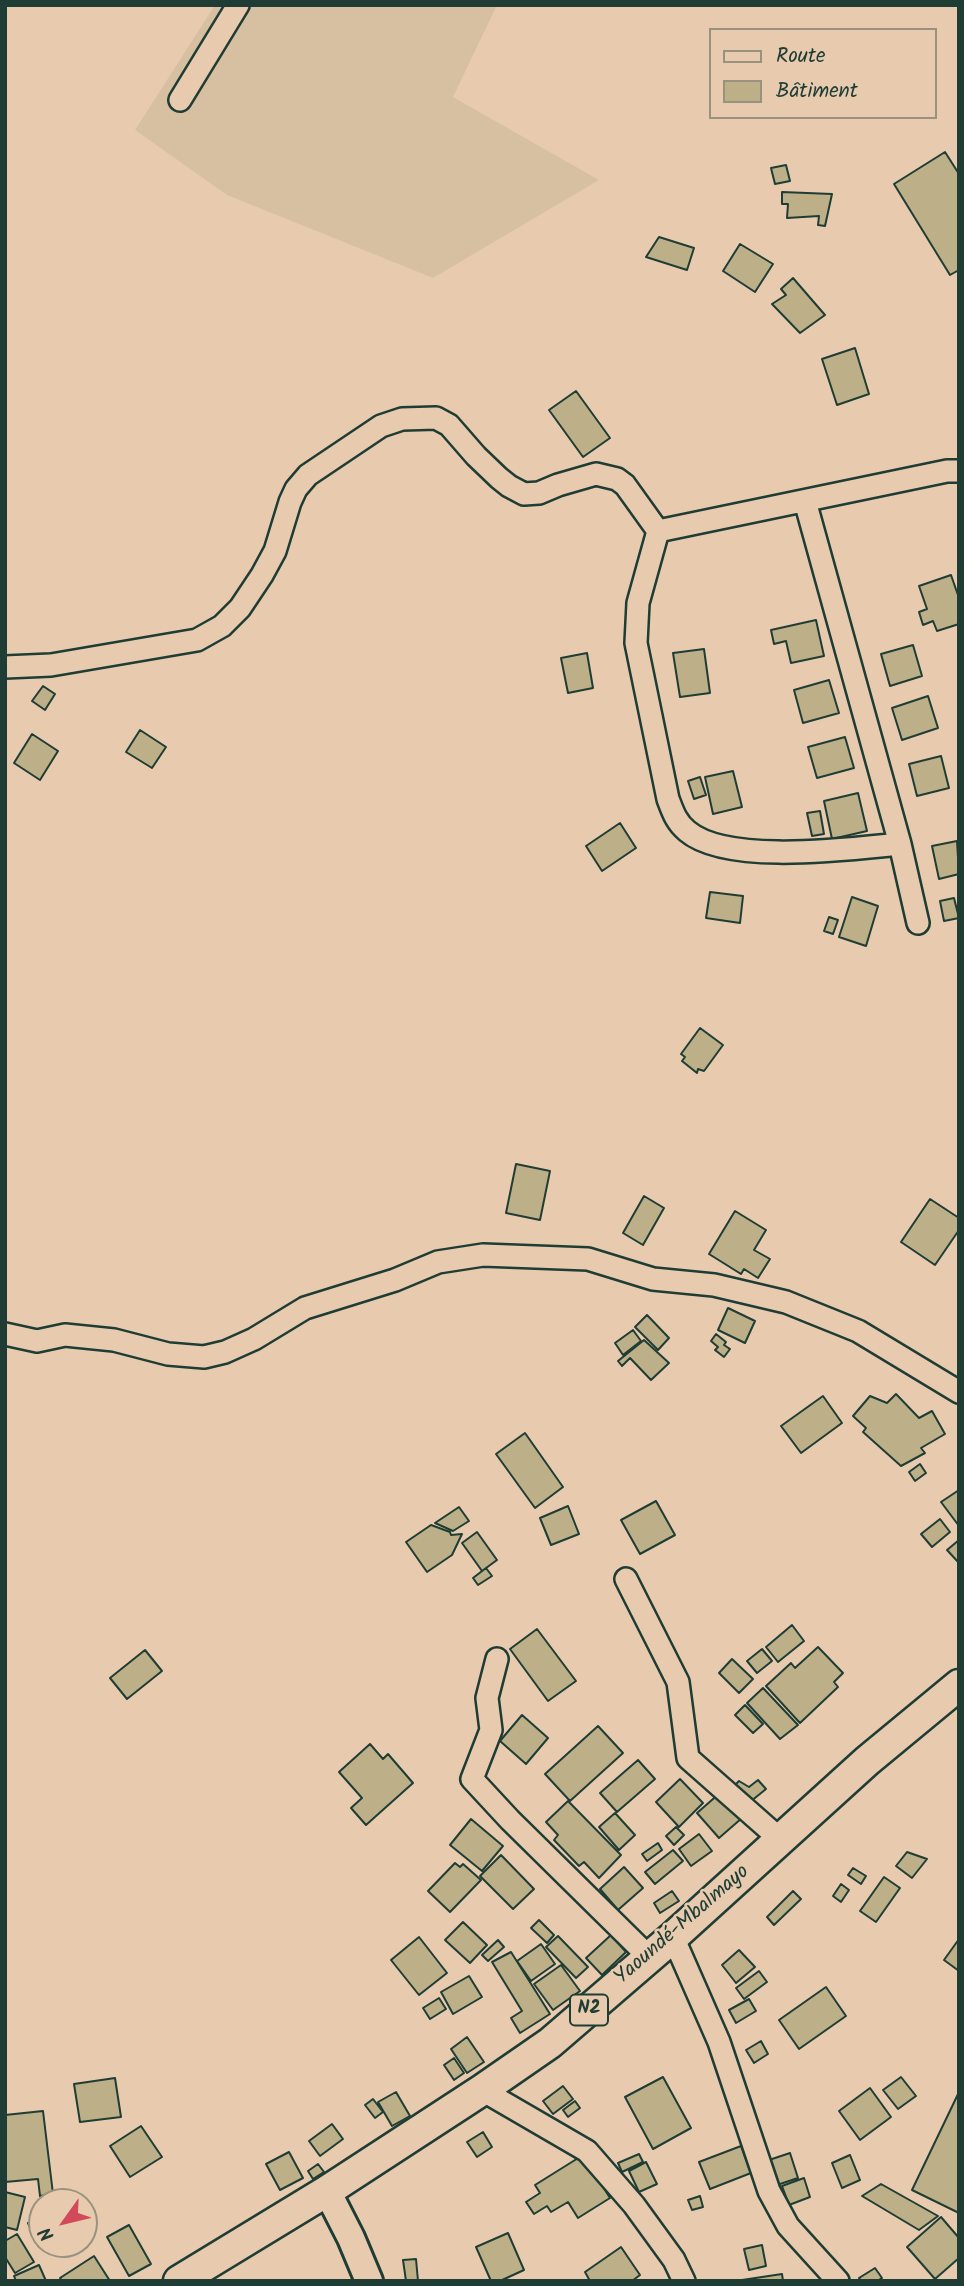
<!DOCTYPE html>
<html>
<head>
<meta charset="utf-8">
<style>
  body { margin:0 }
  #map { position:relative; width:964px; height:2286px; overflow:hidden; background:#e8cbaf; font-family:Kalam,sans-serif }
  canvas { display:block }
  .frame { position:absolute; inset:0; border:7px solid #1f3d34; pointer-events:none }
  .legend { position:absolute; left:709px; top:28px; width:228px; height:91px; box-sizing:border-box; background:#e8cbaf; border:2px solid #98927e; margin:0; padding:9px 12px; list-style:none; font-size:21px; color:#1f3d34 }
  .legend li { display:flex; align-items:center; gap:14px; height:35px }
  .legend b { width:35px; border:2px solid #98927e }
  .north { position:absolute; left:28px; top:2188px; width:70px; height:70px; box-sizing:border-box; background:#e8cbaf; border:2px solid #98927e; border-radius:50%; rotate:236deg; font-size:19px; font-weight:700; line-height:28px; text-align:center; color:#1f3d34 }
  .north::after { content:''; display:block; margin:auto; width:24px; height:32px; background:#d1495b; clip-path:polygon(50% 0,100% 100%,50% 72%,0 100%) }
</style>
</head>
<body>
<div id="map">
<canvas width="964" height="2286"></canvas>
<div class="frame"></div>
<ul class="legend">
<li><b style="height:9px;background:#e8cbaf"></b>Route</li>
<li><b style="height:19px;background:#bdaf87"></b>Bâtiment</li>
</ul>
<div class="north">N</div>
</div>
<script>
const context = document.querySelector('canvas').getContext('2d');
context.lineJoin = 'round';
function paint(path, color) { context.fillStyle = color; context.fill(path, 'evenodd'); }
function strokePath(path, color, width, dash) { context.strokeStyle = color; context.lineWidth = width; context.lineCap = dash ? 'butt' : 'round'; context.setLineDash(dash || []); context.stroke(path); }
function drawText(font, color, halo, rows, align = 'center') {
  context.font = font + ' Kalam,sans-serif'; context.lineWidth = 5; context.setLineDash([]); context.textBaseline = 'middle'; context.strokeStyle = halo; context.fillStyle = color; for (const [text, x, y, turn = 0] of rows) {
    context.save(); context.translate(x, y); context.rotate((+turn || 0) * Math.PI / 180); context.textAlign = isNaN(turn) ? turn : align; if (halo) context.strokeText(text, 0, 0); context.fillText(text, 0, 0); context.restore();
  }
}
const built = new Path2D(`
  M 215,5 L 497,5 L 453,97 L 599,180 L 433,278 L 227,195 L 135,130 Z`);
const building = new Path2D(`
  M 945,152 L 959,174 L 959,270 L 950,275 L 894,184 Z
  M 786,165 L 790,181 L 775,184 L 771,168 Z
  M 782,192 L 832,194 L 825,226 L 818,225 L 819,216 L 787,218 L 788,204 L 782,204 Z
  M 659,237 L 694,248 L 687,270 L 646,257 Z
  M 740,244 L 773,264 L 755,292 L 723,271 Z
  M 793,278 L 825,315 L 800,333 L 772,304 L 786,295 L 781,289 Z
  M 855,348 L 869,394 L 837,405 L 822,359 Z
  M 576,391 L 610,438 L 583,457 L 549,410 Z
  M 951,575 L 959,598 L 959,624 L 937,631 L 933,621 L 923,625 L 919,612 L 927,609 L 919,586 Z
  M 816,620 L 824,656 L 791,663 L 786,641 L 774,644 L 771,630 Z
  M 913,645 L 922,676 L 890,686 L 881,654 Z
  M 704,649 L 710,693 L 680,697 L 673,653 Z
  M 587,653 L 593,688 L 568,693 L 561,658 Z
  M 829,680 L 839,713 L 803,723 L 794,690 Z
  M 43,686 L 55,694 L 45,710 L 32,701 Z
  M 928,696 L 938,728 L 902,740 L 892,708 Z
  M 140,730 L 166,747 L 152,768 L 126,752 Z
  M 32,734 L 58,751 L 40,780 L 14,763 Z
  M 845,737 L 854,768 L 817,778 L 808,747 Z
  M 941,756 L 949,788 L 917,796 L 909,764 Z
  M 733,771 L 742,807 L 713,814 L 705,777 Z
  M 700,777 L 706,795 L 694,799 L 688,781 Z
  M 858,793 L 867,831 L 832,839 L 824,801 Z
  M 820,811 L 824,834 L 812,836 L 807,813 Z
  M 620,823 L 636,848 L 602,871 L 586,846 Z
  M 957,841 L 959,874 L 939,879 L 932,846 Z
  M 710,892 L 743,896 L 740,923 L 706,918 Z
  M 852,897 L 878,906 L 866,946 L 839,937 Z
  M 954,898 L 959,918 L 944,921 L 940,901 Z
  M 829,917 L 838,920 L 833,934 L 824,931 Z
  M 700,1028 L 723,1045 L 704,1071 L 698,1069 L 697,1073 L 682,1061 L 685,1057 L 681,1054 Z
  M 516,1164 L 550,1171 L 540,1220 L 506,1213 Z
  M 644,1196 L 664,1208 L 643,1245 L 623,1233 Z
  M 930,1199 L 959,1218 L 959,1230 L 935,1265 L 901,1242 Z
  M 735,1211 L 766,1230 L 754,1250 L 770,1259 L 758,1278 L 744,1269 L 741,1274 L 709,1254 Z
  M 728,1308 L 755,1321 L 745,1343 L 718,1330 Z
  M 647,1315 L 669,1338 L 658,1350 L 635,1327 Z
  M 633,1330 L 641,1341 L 623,1355 L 615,1343 Z
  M 716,1334 L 726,1342 L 724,1345 L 730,1349 L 724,1357 L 715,1350 L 718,1347 L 711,1341 Z
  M 644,1340 L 669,1363 L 651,1380 L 630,1358 L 622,1366 L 618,1361 Z
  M 896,1394 L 919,1418 L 932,1411 L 945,1434 L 921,1448 L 925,1453 L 901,1466 L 863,1432 L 866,1428 L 853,1416 L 870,1396 L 887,1403 Z
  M 823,1396 L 842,1423 L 801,1453 L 781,1426 Z
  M 525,1433 L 563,1487 L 535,1508 L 496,1454 Z
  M 920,1464 L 926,1473 L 915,1481 L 909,1472 Z
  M 959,1490 L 959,1526 L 941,1502 Z
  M 656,1501 L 675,1535 L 640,1554 L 621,1520 Z
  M 568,1506 L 579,1534 L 551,1545 L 540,1518 Z
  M 459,1507 L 469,1521 L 453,1531 L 435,1523 Z
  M 940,1519 L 950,1532 L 932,1547 L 921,1534 Z
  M 431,1525 L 450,1532 L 451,1535 L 462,1534 L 452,1555 L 427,1572 L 406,1542 Z
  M 477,1532 L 497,1560 L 482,1571 L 462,1543 Z
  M 959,1540 L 959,1563 L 947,1550 Z
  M 486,1568 L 492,1576 L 478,1585 L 473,1578 Z
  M 792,1625 L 804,1641 L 778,1662 L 766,1647 Z
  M 537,1629 L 576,1681 L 548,1701 L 510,1649 Z
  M 818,1647 L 843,1673 L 834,1682 L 838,1687 L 800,1723 L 766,1686 L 791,1663 L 795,1668 Z
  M 762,1649 L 772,1661 L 757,1673 L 747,1661 Z
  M 145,1650 L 162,1671 L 127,1699 L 110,1678 Z
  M 732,1659 L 753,1679 L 739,1693 L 719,1673 Z
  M 763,1688 L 798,1725 L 780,1739 L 747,1703 Z
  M 745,1705 L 763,1724 L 753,1733 L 735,1715 Z
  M 522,1715 L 548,1738 L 526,1764 L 500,1741 Z
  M 598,1726 L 623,1753 L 570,1801 L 545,1774 Z
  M 370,1744 L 383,1759 L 388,1754 L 413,1783 L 366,1825 L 351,1808 L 362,1798 L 339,1772 Z
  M 638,1760 L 655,1779 L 617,1812 L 600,1793 Z
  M 680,1779 L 703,1803 L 679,1827 L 656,1802 Z
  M 758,1780 L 766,1789 L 750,1802 L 731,1789 L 739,1781 L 749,1787 Z
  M 721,1792 L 742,1818 L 719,1838 L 697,1813 Z
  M 568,1801 L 621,1855 L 599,1878 L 584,1862 L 579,1866 L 554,1840 L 558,1835 L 546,1822 Z
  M 615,1813 L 635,1835 L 619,1850 L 599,1827 Z
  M 471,1819 L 503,1846 L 482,1871 L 450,1845 Z
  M 676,1827 L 684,1835 L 674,1845 L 666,1836 Z
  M 699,1834 L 712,1851 L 691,1866 L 679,1849 Z
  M 658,1843 L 662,1850 L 647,1861 L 642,1854 Z
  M 673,1850 L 683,1861 L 655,1884 L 645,1872 Z
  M 907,1852 L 927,1859 L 912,1878 L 896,1866 Z
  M 501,1855 L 534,1889 L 513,1909 L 480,1876 Z
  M 455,1863 L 460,1867 L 463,1864 L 481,1880 L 450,1912 L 428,1891 Z
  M 624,1867 L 643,1888 L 618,1910 L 600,1889 Z
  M 853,1868 L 866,1876 L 861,1884 L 848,1875 Z
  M 884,1877 L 900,1888 L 876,1922 L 860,1911 Z
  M 841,1884 L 849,1890 L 841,1902 L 833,1896 Z
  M 672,1891 L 679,1901 L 660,1913 L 654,1903 Z
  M 793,1891 L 801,1899 L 774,1925 L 767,1917 Z
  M 539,1920 L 554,1935 L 547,1943 L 531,1928 Z
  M 463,1922 L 487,1945 L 470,1963 L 445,1940 Z
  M 611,1935 L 626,1952 L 602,1975 L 586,1958 Z
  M 558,1936 L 588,1967 L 576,1978 L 546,1947 Z
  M 419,1937 L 447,1973 L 419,1995 L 391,1960 Z
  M 959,1939 L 959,1971 L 944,1960 Z
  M 498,1940 L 504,1947 L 488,1961 L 482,1955 Z
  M 541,1944 L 555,1964 L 531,1981 L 517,1961 Z
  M 739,1950 L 755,1967 L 736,1983 L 722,1965 Z
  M 511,1952 L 550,2014 L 520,2033 L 511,2018 L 522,2011 L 492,1962 Z
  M 561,1965 L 580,1991 L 553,2010 L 534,1984 Z
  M 759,1971 L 767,1982 L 744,1999 L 736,1988 Z
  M 469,1976 L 482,1997 L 453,2014 L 441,1992 Z
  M 826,1987 L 846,2016 L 799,2049 L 779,2020 Z
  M 439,1998 L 446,2009 L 430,2019 L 423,2008 Z
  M 749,1999 L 756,2011 L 736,2023 L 729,2010 Z
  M 467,2037 L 484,2062 L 467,2073 L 451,2049 Z
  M 761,2041 L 768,2054 L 754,2063 L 746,2050 Z
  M 454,2058 L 464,2073 L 454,2080 L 444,2065 Z
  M 663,2077 L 691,2128 L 653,2149 L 625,2097 Z
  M 901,2077 L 916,2096 L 898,2109 L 883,2090 Z
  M 115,2078 L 121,2117 L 80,2122 L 74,2084 Z
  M 563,2086 L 573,2099 L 553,2114 L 543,2101 Z
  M 870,2088 L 891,2117 L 860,2140 L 839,2111 Z
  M 396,2092 L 410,2116 L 392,2126 L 378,2102 Z
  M 959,2092 L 959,2213 L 912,2190 Z
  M 373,2099 L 383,2112 L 375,2118 L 365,2105 Z
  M 575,2101 L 580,2108 L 568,2117 L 563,2110 Z
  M 43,2111 L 53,2194 L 40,2196 L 38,2179 L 5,2182 L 5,2115 Z
  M 332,2124 L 343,2139 L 320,2156 L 309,2141 Z
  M 141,2126 L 162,2157 L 130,2177 L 110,2146 Z
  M 483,2132 L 492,2147 L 477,2157 L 467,2142 Z
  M 741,2146 L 751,2173 L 710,2189 L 699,2162 Z
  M 289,2152 L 303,2178 L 280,2190 L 266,2164 Z
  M 790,2153 L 798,2178 L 771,2187 L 763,2162 Z
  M 639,2154 L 643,2162 L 622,2172 L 618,2163 Z
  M 583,2155 L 610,2198 L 578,2218 L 568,2202 L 551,2212 L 547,2206 L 534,2214 L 526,2202 L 540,2193 L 535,2185 Z
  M 850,2155 L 860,2180 L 842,2188 L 832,2163 Z
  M 646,2162 L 657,2184 L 639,2192 L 629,2171 Z
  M 318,2164 L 324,2172 L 313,2179 L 308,2171 Z
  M 804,2178 L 810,2197 L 789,2205 L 782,2186 Z
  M 881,2184 L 938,2216 L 919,2230 L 862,2196 Z
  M 5,2192 L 25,2197 L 17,2230 L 5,2227 Z
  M 700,2196 L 703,2207 L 692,2210 L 688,2200 Z
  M 42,2217 L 42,2244 L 48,2244 L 39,2247 L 28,2223 Z
  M 941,2217 L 959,2238 L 959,2258 L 935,2279 L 907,2247 Z
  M 129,2225 L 151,2264 L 129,2276 L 107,2237 Z
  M 508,2233 L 524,2270 L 500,2281 L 491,2281 L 476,2247 Z
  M 17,2234 L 34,2262 L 15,2273 L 5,2257 L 5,2241 Z
  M 762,2245 L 766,2266 L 749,2270 L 744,2249 Z
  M 621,2247 L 640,2275 L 632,2281 L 590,2281 L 585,2272 Z
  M 94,2256 L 110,2281 L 62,2281 L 60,2278 Z
  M 416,2259 L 418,2281 L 406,2281 L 403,2260 Z
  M 39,2265 L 46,2281 L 16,2281 L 14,2276 Z
  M 875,2268 L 882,2278 L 877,2281 L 861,2281 L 859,2278 Z
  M 782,2274 L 783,2281 L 742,2281 L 742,2280 Z`);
const minor = new Path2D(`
  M 180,100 L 238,5
  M 805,501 L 900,844 L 918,923
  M 658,531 L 947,471 L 959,471
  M 5,667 L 51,665 L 197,640 L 222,626 L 240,608 L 262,575 L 275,551 L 290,502 L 296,489 L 308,475 L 381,426 L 402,419 L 436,418 L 449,425 L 476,456 L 499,478 L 509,486 L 524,494 L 539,493 L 558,485 L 596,474 L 617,479 L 625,485 L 658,531 L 638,603 L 636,643 L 668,799 C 673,812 676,822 687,831 C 727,865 848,849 900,844
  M 5,1334 L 37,1341 L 65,1335 L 114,1340 L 168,1354 L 204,1357 L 225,1352 L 254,1339 L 305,1308 L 395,1280 L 438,1262 L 483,1255 L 588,1259 L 653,1279 L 714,1285 L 786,1302 L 858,1331 L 959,1392
  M 626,1579 L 678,1682 L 688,1758 L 781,1840
  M 497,1659 L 487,1698 L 491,1730 L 472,1779 L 510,1820 L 649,1957
  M 673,1937 L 719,2042 L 769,2191 L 788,2226 L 838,2281
  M 482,2090 L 587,2151 L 634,2205 L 674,2260 L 684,2281`);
const major = new Path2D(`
  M 327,2191 L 351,2238 L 369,2281`);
const highway = new Path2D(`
  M 179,2281 L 327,2191 L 482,2090 L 550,2043 L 673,1937 L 867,1761 L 959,1685`);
const shields = [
  [589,2010,38]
];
const shieldNames = [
  ["N2",589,2010]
];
const streetNames = [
  ["Yaoundé-Mbalmayo",683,1926,-41]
];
paint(built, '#d7c0a1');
paint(building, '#bdaf87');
strokePath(building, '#1f3d34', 2);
strokePath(minor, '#1f3d34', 26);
strokePath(major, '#1f3d34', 32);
strokePath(highway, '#1f3d34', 35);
strokePath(minor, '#e8cbaf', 21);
strokePath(major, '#e8cbaf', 26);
strokePath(highway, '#e8cbaf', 30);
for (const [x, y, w] of shields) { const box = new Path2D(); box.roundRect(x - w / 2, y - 15.5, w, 31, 5); context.fillStyle = '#e8cbaf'; context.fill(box); strokePath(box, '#1f3d34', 2); }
drawText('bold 19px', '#1f3d34', null, shieldNames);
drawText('21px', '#1f3d34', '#e8cbaf', streetNames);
</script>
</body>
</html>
